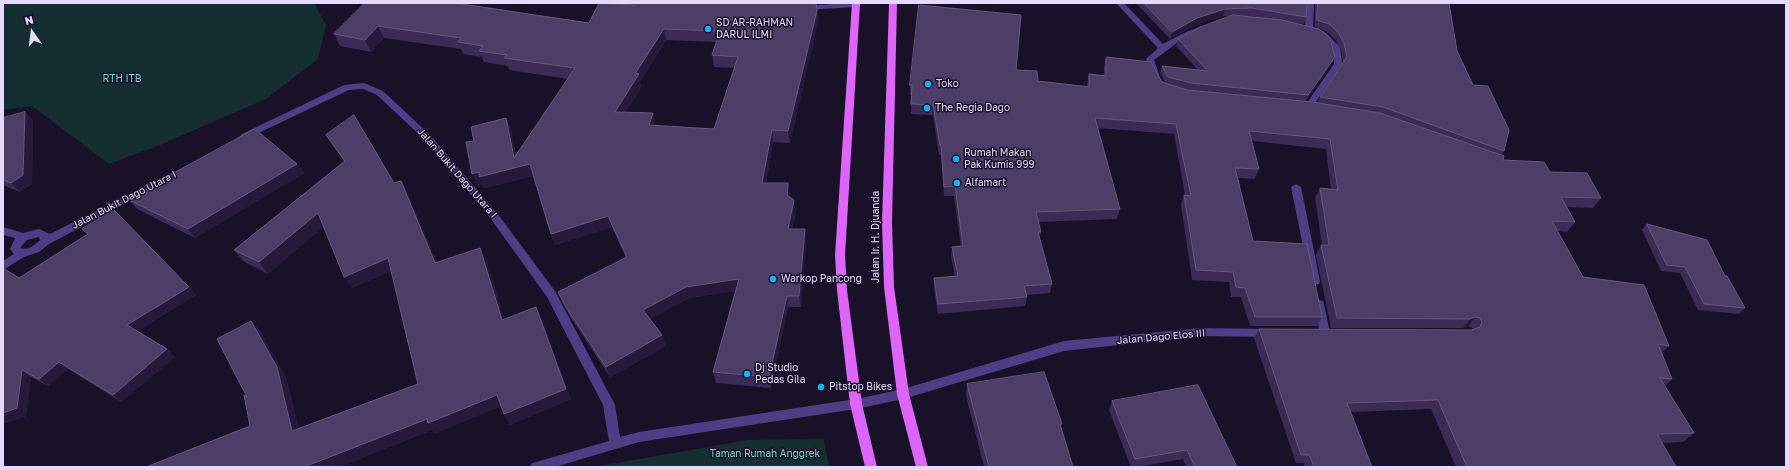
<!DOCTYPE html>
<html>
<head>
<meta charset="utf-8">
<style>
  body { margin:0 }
  #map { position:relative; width:1789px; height:470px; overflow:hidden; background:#191128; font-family:"Golos Text",sans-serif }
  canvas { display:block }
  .frame { position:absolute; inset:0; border:4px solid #e5dafe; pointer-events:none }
  .north { position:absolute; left:12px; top:12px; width:40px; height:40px; -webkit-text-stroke:3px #191128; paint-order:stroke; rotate:346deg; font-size:11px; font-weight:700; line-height:16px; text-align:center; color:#e5dafe }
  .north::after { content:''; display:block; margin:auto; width:14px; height:18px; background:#e5dafe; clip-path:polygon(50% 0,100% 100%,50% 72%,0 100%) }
</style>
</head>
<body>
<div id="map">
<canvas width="1789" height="470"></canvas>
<div class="frame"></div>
<div class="north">N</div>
</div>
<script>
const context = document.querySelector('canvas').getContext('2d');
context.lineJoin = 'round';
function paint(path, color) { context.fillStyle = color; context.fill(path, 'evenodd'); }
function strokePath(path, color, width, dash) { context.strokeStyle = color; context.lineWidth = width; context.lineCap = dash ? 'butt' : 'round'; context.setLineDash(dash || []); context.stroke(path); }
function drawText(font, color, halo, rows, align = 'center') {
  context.font = font + ' "Golos Text",sans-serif'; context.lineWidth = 3; context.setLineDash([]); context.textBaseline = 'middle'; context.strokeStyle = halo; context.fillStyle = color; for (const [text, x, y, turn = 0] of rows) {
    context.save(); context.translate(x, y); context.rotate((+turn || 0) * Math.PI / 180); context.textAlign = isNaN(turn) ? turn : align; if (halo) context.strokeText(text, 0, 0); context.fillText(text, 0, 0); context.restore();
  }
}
const green = new Path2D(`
  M 3,3 L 314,3 L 326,25 L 318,59 L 266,99 L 160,145 L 109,164 L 32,106 L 3,110 Z
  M 824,439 L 829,467 L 594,467 L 747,440 Z`);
const minor = new Path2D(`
  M 848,3 L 857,3 L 859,5 L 855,7 L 803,10 L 799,8 L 803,6 Z
  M 1116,3 L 1124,3 L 1163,44 L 1184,33 L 1201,26 L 1205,29 L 1177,43 L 1154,60 L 1159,74 L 1158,76 L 1152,76 L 1146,59 L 1158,48 Z
  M 1306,3 L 1314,3 L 1313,30 L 1309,33 L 1305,30 Z
  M 1322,31 L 1325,32 L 1340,47 L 1342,64 L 1311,109 L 1308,110 L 1304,107 L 1334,64 L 1332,48 L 1318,34 Z
  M 364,83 L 383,91 L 431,136 L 497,213 L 555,291 L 615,405 L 620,437 L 639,432 L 856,399 L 903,389 L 1064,341 L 1201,328 L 1269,329 L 1273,330 L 1274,333 L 1273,336 L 1269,337 L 1201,336 L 1064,351 L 903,399 L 856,409 L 639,442 L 555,467 L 530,467 L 532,463 L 536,462 L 609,441 L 603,405 L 547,297 L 491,219 L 425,140 L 377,95 L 363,89 L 349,90 L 248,138 L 245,139 L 240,136 L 242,134 L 344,85 Z
  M 173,172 L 176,173 L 178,175 L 176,177 L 49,244 L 39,252 L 24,257 L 3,270 L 3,261 L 14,254 L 10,249 L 15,238 L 3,235 L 3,227 L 23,233 L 39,229 L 50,234 ZM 39,237 L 40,240 C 35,245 28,251 20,248 L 27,240 Z
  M 1296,184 L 1301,187 L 1320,281 L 1319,284 L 1311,284 L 1310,281 L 1291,187 Z
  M 1319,300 L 1323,301 L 1324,304 L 1330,333 L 1329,336 C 1324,338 1318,338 1313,336 L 1312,333 L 1313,330 L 1319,329 L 1314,304 L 1315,301 Z`);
const major = new Path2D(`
  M 852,3 L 860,3 L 845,255 L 847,290 L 862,404 L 877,467 L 865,467 L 850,404 L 837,290 L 835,255 Z
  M 889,3 L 897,3 L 892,222 L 894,287 L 909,394 L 928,467 L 916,467 L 897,394 L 884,287 L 882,222 Z`);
const wall = new Path2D(`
  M 365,3 L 467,3 L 465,4 L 589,23 L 636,5 L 817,11 L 818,23 L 790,143 L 773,142 L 766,183 L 788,183 L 790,196 L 796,212 L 792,229 L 805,229 L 806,241 L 801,307 L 788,307 L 771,388 L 716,383 L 713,372 L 735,291 L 689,298 L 650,319 L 662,335 L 666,346 L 610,377 L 571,318 L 563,303 L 558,292 L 626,258 L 612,227 L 555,245 L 551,234 L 533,176 L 484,188 L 482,184 L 477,185 L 474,141 L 506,118 L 511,130 L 516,156 L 568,79 L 509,70 L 508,66 L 484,62 L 482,57 L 463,54 L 461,49 L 384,38 L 371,52 L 340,46 L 334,34 ZM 666,40 L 716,42 L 712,55 L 714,67 L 734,68 L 714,129 L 656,126 L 653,113 L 626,112 L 642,86 L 640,82 Z
  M 1136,3 L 1307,3 L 1306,17 L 1304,24 L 1287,22 L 1335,57 L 1332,64 L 1306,101 L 1317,102 L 1320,97 L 1343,62 L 1341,51 L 1335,39 L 1326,31 L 1315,27 L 1315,3 L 1449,3 L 1457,51 L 1473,85 L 1504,151 L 1501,156 L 1503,160 L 1550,172 L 1601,198 L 1593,208 L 1567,207 L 1575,222 L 1567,232 L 1557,231 L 1583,277 L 1669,346 L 1661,353 L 1672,379 L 1665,386 L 1694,433 L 1683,442 L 1662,443 L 1676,467 L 1456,467 L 1431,409 L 1351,412 L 1372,467 L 1305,467 L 1304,463 L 1296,463 L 1254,338 L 1259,329 L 1471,330 L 1473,329 L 1472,328 L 1468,327 L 1463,328 L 1331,328 L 1316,255 L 1321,245 L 1322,245 L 1315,198 L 1320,188 L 1331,189 L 1326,149 L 1252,141 L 1259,169 L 1255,179 L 1238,178 L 1253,241 L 1322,317 L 1317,326 L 1250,326 L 1241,297 L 1231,297 L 1229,282 L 1192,280 L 1181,205 L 1184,195 L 1185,195 L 1174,134 L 1097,128 L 1120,209 L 1117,219 L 1038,222 L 1041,232 L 1039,239 L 1052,284 L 1050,293 L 1026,295 L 1027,297 L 1025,306 L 938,314 L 934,288 L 934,278 L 955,276 L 951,257 L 952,247 L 961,247 L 954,196 L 944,196 L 941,155 L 939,155 L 933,115 L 911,114 L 911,95 L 910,95 L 910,85 L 1016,70 L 1038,81 L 1087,86 L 1089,74 L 1104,76 L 1104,67 L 1106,57 L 1165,82 L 1160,73 L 1162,66 L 1198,70 L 1176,46 L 1178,39 L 1231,16 L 1223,16 L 1195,25 L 1170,39 ZM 1238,16 L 1250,16 L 1276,20 Z
  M 25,112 L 33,121 L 32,184 L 20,192 L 3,185 L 3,118 Z
  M 326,135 L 394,183 L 401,181 L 407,192 L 437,262 L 486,259 L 504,319 L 541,318 L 571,399 L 510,425 L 501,406 L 435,433 L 432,430 L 339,467 L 250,426 L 247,397 L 251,321 L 261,332 L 286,378 L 299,428 L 418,384 L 391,271 L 352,288 L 323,226 L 268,274 L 243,261 L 234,250 L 344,161 L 333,146 Z
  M 297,164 L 304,173 L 195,238 L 137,209 L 129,200 Z
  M 1647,224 L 1725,276 L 1745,308 L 1739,314 L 1698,310 L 1680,273 L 1661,271 L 1642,230 Z
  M 82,229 L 189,287 L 196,295 L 137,331 L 167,349 L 175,357 L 121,402 L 68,369 L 48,386 L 31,377 L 26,416 L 3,424 L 19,278 L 87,234 Z
  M 967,384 L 1062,424 L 1061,427 L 1073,467 L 984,467 L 966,396 Z
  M 1112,401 L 1237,467 L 1186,467 L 1183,459 L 1137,467 L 1131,467 L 1109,410 Z`);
const shadedWall = new Path2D(`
  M 449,3 L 467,3 L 453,14 Z
  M 1225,9 L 1223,16 L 1195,25 L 1170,39 L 1172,32 L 1197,18 Z
  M 817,11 L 818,23 L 790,143 L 788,131 Z
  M 378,26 L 384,38 L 371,52 L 365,40 Z
  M 664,29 L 666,40 L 640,82 L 642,86 L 619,124 L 615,112 L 636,73 Z
  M 1335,57 L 1332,64 L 1305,102 L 1308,95 Z
  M 25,112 L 33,121 L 32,184 L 20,192 L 11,183 Z
  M 653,113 L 656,125 L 652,137 L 649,125 Z
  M 506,118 L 511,130 L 518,167 L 530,164 L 534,176 L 484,188 L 482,184 L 477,185 L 472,174 L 514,158 Z
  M 772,130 L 773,142 L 764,194 L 762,183 Z
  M 297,164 L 304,173 L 195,238 L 188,229 Z
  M 401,181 L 407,192 L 442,274 L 435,263 Z
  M 788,183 L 790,195 L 789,206 L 787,195 Z
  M 794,200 L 796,212 L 789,241 L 788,229 Z
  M 318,213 L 326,225 L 268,274 L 259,262 Z
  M 608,216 L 612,227 L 555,245 L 551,234 Z
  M 805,229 L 806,241 L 801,307 L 799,296 Z
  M 480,248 L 486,259 L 508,331 L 502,320 Z
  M 388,258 L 395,269 L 352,288 L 344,277 Z
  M 739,279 L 741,290 L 689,298 L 647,321 L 643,310 L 686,287 Z
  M 189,287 L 196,295 L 135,332 L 127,325 Z
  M 787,296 L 788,307 L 771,388 L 769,377 Z
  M 536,307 L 541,318 L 571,399 L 510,425 L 504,414 Z
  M 1475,317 L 1468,327 L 1463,328 L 1470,319 Z
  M 251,321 L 261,332 L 286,378 L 302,441 L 292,431 Z
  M 662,335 L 666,346 L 610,377 L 606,367 Z
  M 167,349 L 175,357 L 121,402 L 113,395 Z
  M 59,362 L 68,369 L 48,386 L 39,379 Z
  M 22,370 L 31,377 L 26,416 L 3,424 L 3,413 Z
  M 497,395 L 503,406 L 435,433 L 432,430 L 339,467 L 304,467 L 427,419 Z`);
const building = new Path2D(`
  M 365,3 L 455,3 L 589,23 L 599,3 L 636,5 L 637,3 L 816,3 L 817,11 L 788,131 L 772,130 L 762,183 L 788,183 L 787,195 L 794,200 L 788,229 L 805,229 L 799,296 L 787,296 L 769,377 L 713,372 L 739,279 L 686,287 L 643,310 L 662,335 L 606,367 L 566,307 L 558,292 L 627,257 L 608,216 L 551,234 L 530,164 L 479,177 L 479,172 L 472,174 L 466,142 L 474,141 L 471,127 L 506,118 L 514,158 L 575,68 L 504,58 L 507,55 L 479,51 L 483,46 L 458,42 L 461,38 L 378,26 L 365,40 L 334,34 ZM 664,29 L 720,31 L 712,55 L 738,57 L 714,129 L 649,125 L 653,113 L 615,112 L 639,74 L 636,73 Z
  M 1144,3 L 1307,3 L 1306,17 L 1252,8 L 1225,9 L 1197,18 L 1172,32 Z
  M 1318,3 L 1449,3 L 1457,51 L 1473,85 L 1488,86 L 1509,130 L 1504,151 L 1383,107 L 1320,97 L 1347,57 L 1344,43 L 1338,32 L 1329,24 L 1317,20 Z
  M 919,5 L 1021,15 L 1016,70 L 1037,71 L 1038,81 L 1089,87 L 1089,74 L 1106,76 L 1106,57 L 1151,62 L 1162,82 L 1187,90 L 1312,102 L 1380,113 L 1504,156 L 1503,160 L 1544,162 L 1550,172 L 1587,173 L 1601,198 L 1561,197 L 1575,222 L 1552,221 L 1583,277 L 1644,285 L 1669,346 L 1658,344 L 1672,379 L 1660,378 L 1694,433 L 1657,434 L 1676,467 L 1467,467 L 1438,400 L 1347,403 L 1372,467 L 1314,467 L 1309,455 L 1301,455 L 1259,329 L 1471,330 L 1480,327 L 1482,322 L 1480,318 L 1475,317 L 1470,319 L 1337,318 L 1321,245 L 1329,245 L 1320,188 L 1338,190 L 1330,139 L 1249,131 L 1259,169 L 1235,168 L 1253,241 L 1307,244 L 1322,317 L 1255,317 L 1245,288 L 1236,287 L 1233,272 L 1196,270 L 1184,195 L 1191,196 L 1176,124 L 1095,118 L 1120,209 L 1036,212 L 1041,232 L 1038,232 L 1052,284 L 1024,286 L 1027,297 L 938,304 L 934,278 L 958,276 L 952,247 L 963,246 L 955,186 L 944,187 L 941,145 L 940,145 L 933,105 L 911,104 L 912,85 L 910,85 Z
  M 1233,15 L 1282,20 L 1319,29 L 1330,38 L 1335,57 L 1308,95 L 1191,83 L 1168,77 L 1162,66 L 1208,71 L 1178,39 L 1203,26 Z
  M 25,112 L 23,175 L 11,183 L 3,180 L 3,118 Z
  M 354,115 L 394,183 L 401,181 L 435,263 L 480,248 L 502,320 L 536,307 L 566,389 L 504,414 L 497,395 L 428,423 L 427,419 L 304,467 L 146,467 L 250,426 L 244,395 L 247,397 L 217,339 L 251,321 L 277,367 L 292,431 L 418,384 L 388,258 L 344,277 L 318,213 L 259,262 L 234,250 L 345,161 L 326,135 Z
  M 255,129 L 297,164 L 188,229 L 129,200 L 181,169 Z
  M 114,210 L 189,287 L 127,325 L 167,349 L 113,395 L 59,362 L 39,379 L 22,370 L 17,408 L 3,413 L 3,268 L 19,278 L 88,234 L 82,229 Z
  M 1647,224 L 1707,240 L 1725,276 L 1727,276 L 1745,308 L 1704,304 L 1685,267 L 1667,265 Z
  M 1044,372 L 1062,424 L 1060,424 L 1073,467 L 989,467 L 967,384 Z
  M 1198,385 L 1237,467 L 1195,467 L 1187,450 L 1135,459 L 1112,401 Z`);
const markers = [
  [708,29,4,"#0db4f7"],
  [928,84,4,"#0db4f7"],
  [927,108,4,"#0db4f7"],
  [956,159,4,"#0db4f7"],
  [957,183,4,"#0db4f7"],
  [773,279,4,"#0db4f7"],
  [747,374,4,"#0db4f7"],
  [821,387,4,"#0db4f7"]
];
const poiNames = [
  ["SD AR-RAHMAN",716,23],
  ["DARUL ILMI",716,35],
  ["Toko",936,84],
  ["The Regia Dago",935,108],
  ["Rumah Makan",964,153],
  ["Pak Kumis 999",964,165],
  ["Alfamart",965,183],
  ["Warkop Pancong",781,279],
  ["Dj Studio",755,368],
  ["Pedas Gila",755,380],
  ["Pitstop Bikes",829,387]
];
const parkNames = [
  ["RTH ITB",122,79],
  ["Taman Rumah Anggrek",765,454]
];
const streetNames = [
  ["Jalan Bukit Dago Utara I",457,173,49],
  ["Jalan Bukit Dago Utara I",124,200,-27],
  ["Jalan Ir. H. Djuanda",876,237,-90],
  ["Jalan Dago Elos III",1161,337,-5]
];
paint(green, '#142e32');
paint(minor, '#4e3e86');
paint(major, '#de65fa');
paint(wall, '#3b2b56');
paint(shadedWall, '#26193c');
paint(building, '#4d3e68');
strokePath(building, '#65567f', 1);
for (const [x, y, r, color] of markers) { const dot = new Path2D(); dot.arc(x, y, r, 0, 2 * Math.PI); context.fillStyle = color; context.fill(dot); strokePath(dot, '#191128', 1.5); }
drawText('10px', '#e5dafe', '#191128', poiNames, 'left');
drawText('10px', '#67ddd5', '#191128', parkNames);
drawText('10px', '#e5dafe', '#191128', streetNames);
</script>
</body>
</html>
